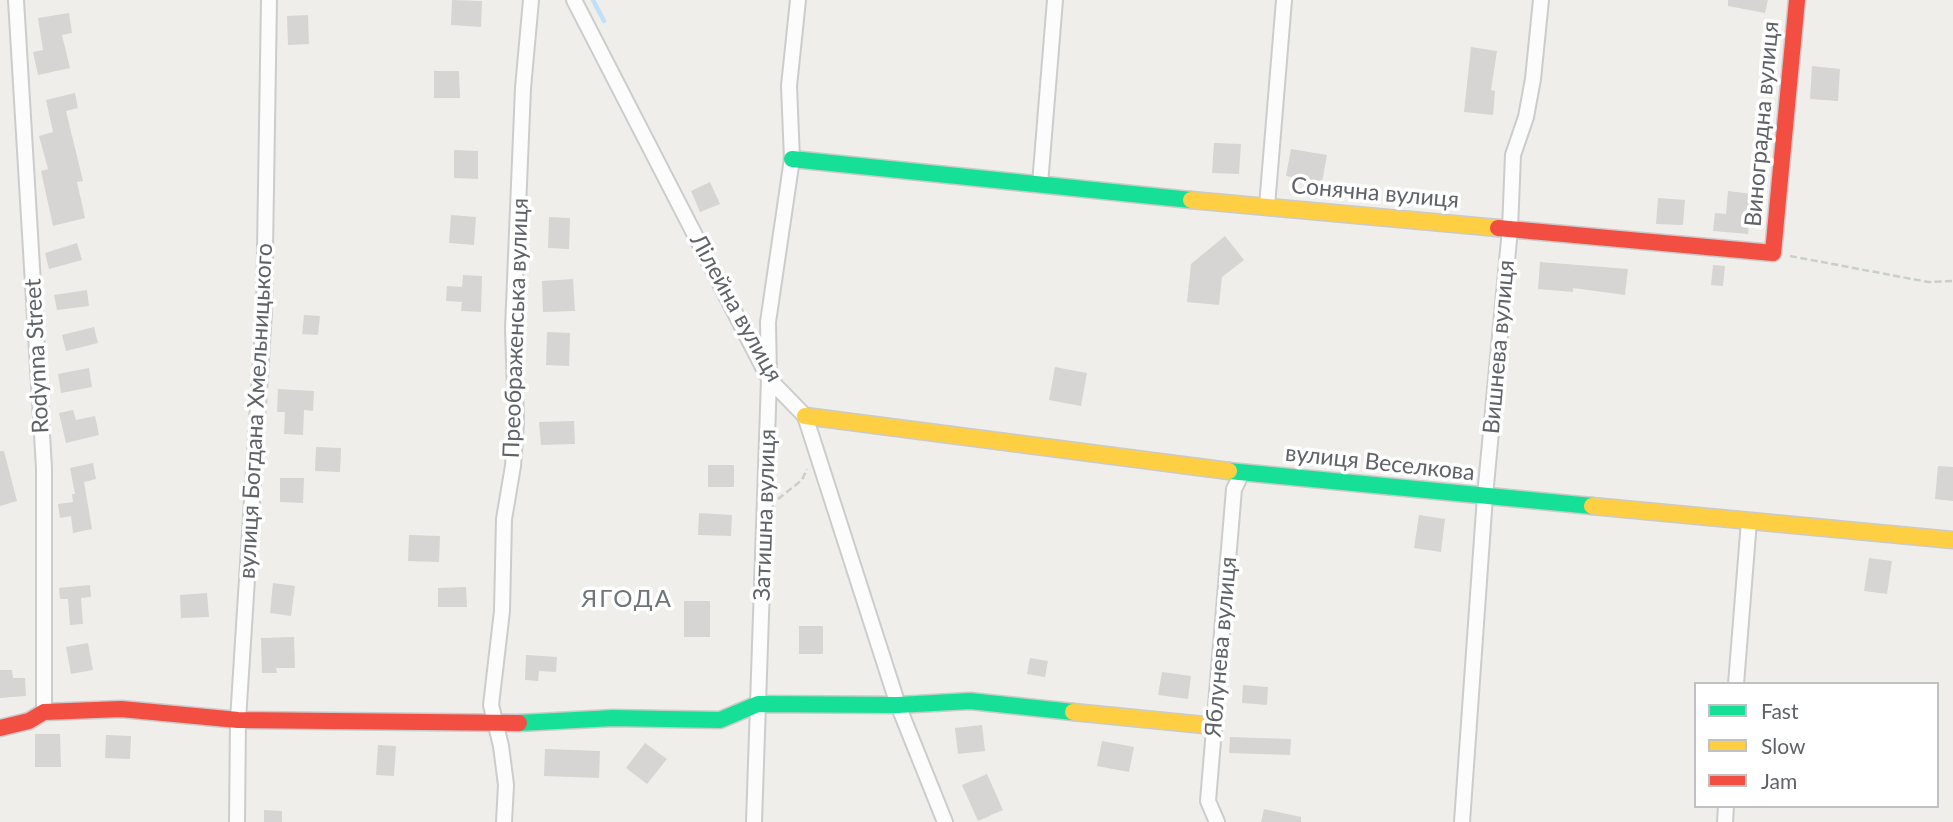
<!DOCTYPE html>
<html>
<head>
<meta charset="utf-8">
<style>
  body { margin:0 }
  #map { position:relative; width:1953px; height:822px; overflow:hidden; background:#efeeea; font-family:Lato,sans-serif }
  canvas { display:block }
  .legend { position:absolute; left:1694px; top:682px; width:245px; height:126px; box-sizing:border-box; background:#fff; border:2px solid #bfc1c3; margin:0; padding:9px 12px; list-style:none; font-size:21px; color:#5f6368 }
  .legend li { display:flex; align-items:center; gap:14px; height:35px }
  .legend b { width:35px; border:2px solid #bfc1c3 }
</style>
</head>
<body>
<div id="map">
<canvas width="1953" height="822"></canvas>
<ul class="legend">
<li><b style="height:9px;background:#16e098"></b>Fast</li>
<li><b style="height:9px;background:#ffcf43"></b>Slow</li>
<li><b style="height:9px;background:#f24e42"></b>Jam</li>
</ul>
</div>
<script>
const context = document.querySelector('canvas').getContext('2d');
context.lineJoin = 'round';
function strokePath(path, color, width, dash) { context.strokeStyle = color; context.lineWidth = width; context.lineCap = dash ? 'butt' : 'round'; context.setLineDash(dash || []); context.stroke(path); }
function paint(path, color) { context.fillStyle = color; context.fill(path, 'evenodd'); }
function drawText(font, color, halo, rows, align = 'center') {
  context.font = font + ' Lato,sans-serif'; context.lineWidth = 7; context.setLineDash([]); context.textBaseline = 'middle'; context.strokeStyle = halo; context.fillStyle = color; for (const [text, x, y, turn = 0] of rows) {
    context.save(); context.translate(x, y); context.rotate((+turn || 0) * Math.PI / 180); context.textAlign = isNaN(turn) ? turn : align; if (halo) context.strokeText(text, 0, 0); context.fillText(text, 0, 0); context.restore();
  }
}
const stream = new Path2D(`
  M 593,0 L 604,21`);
const building = new Path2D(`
  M 452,0 L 482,1 L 481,27 L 451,25 Z
  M 1728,0 L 1768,0 L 1765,13 L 1728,6 Z
  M 69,13 L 72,33 L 62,35 L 70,68 L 38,75 L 33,52 L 43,50 L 38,18 Z
  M 308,15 L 309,44 L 288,45 L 287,16 Z
  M 1471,47 L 1497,51 L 1491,90 L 1495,91 L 1493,115 L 1464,112 Z
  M 1812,66 L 1840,69 L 1838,101 L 1810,99 Z
  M 434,71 L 459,71 L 460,98 L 434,98 Z
  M 75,93 L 78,108 L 66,111 L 83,181 L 77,182 L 85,218 L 53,226 L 41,171 L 48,169 L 39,136 L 53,132 L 46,100 Z
  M 1214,143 L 1241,144 L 1239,174 L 1212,173 Z
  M 1291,149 L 1327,155 L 1322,182 L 1286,176 Z
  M 454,150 L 478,151 L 478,179 L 454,178 Z
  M 710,182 L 720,204 L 700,212 L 691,191 Z
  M 1728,191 L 1752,194 L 1748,234 L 1713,231 L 1715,213 L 1726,214 Z
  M 1658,198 L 1685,200 L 1683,225 L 1656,224 Z
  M 451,215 L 476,217 L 474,245 L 449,243 Z
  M 549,217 L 570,218 L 569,249 L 548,248 Z
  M 1225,236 L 1244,260 L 1222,277 L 1219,305 L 1187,302 L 1191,264 Z
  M 77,243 L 82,260 L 49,269 L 45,253 Z
  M 1540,262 L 1628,269 L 1625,295 L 1573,288 L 1573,292 L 1538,289 Z
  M 1713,265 L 1725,266 L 1723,286 L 1711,285 Z
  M 463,275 L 482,276 L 481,312 L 461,311 L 462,302 L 446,301 L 447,286 L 462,287 Z
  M 573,279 L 575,311 L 543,312 L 542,281 Z
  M 87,290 L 89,306 L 57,310 L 54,295 Z
  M 304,315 L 320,316 L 318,335 L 302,334 Z
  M 94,327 L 98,343 L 66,351 L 62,335 Z
  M 547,332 L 570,333 L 569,366 L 546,365 Z
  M 1055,367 L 1087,373 L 1081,406 L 1049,400 Z
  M 89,368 L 92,387 L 61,393 L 58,374 Z
  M 278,389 L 314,391 L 313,411 L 304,410 L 303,435 L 284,434 L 285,412 L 277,412 Z
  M 73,410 L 76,420 L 95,416 L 99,435 L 66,443 L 59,413 Z
  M 574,421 L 575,444 L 541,445 L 539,422 Z
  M 316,447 L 341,448 L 340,472 L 315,471 Z
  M 0,451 L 4,451 L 17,501 L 0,506 Z
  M 93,463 L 96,479 L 84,482 L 92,529 L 73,533 L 71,516 L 60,518 L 58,504 L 73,502 L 72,494 L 75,494 L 70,468 Z
  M 708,465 L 734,465 L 734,487 L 708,487 Z
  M 1938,466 L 1953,467 L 1953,501 L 1935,499 Z
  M 280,478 L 304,478 L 303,503 L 280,502 Z
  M 699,513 L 732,515 L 731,536 L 698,535 Z
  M 1419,515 L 1445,519 L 1441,552 L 1414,548 Z
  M 409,535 L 440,536 L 439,562 L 408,561 Z
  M 1869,558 L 1892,561 L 1887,594 L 1864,591 Z
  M 273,583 L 295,586 L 291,616 L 270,613 Z
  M 90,585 L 91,597 L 81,598 L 83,624 L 70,625 L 68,599 L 60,599 L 59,588 Z
  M 466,587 L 467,607 L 438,607 L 438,588 Z
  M 207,593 L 209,617 L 181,618 L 180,595 Z
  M 684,601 L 710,601 L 710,637 L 684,637 Z
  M 799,626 L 823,626 L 823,654 L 799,654 Z
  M 294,637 L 295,668 L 276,668 L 277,673 L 262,673 L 261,638 Z
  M 88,643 L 93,670 L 71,674 L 66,647 Z
  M 526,655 L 557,657 L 556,672 L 539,671 L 538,681 L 525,680 Z
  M 1030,658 L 1048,661 L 1045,677 L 1027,674 Z
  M 0,670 L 12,670 L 13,678 L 25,678 L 26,696 L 0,698 Z
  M 1162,672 L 1191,676 L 1188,699 L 1158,695 Z
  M 1243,685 L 1268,687 L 1267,705 L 1242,703 Z
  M 982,725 L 985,751 L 958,754 L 955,728 Z
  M 35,734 L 60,734 L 61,767 L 35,767 Z
  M 106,735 L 131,736 L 130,759 L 105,758 Z
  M 1230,737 L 1291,739 L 1290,755 L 1229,753 Z
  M 1102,741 L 1134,747 L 1129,772 L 1097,766 Z
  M 645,743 L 667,759 L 647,784 L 626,768 Z
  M 378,745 L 396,746 L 394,776 L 376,775 Z
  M 545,749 L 600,751 L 599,778 L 544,776 Z
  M 987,774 L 1003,810 L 978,821 L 962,785 Z
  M 1264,809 L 1301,817 L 1301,822 L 1261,822 Z
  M 264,810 L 282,811 L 282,822 L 264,822 Z`);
const path = new Path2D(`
  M 1790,256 L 1928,282 L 1953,281
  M 778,499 L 802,480 L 807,469`);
const street = new Path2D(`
  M 16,0 L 44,468 L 44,712
  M 574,0 L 769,379 L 805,416 L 898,705 L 945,822
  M 1040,184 L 1055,0
  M 1267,206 L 1284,0
  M 1736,684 L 1749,521
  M 237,822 L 238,720 L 264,312 L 269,0
  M 504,822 L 506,785 L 501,746 L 491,705 L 502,611 L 504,519 L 513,466 L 516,423 L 513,328 L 523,88 L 531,0
  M 754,822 L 769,379 L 768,322 L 792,159 L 789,86 L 798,0
  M 1217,822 L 1208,801 L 1234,489 L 1242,473
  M 1462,822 L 1485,496 L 1510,229 L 1513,155 L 1526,117 L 1533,79 L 1541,0
  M 1725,822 L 1726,806`);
const fast = new Path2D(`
  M 792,159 L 1191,200
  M 1229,471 L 1592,506
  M 519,723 L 613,718 L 720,720 L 758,704 L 898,705 L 970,701 L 1073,712`);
const slow = new Path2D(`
  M 1191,200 L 1498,228
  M 805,416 L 1229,471
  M 1592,506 L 1953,540
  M 1073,712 L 1214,726`);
const jam = new Path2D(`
  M 1498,228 L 1773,253 L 1797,0
  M 0,728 L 29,721 L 44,712 L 121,709 L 238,720 L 519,723`);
const streetNames = [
  ["Виноградна вулиця",1762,124,-85],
  ["Сонячна вулиця",1375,193,5],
  ["Лілейна вулиця",736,308,61],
  ["Преображенська вулиця",516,328,-88],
  ["Вишнева вулиця",1499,347,-85],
  ["Rodynna Street",37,356,-93],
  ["вулиця Богдана Хмельницького",256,411,-87],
  ["вулиця Веселкова",1380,463,6],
  ["Затишна вулиця",765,515,-88],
  ["Яблунева вулиця",1221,647,-85]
];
const neighbourhoodNames = [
  ["ЯГОДА",627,599]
];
strokePath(stream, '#bfe0f9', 4.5);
paint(building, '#d6d5d3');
strokePath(street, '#cbcccc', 18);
strokePath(fast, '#cacacb', 19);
strokePath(slow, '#cacacb', 19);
strokePath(jam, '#cacacb', 19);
strokePath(path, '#cacfcc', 2.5, [7, 3.5]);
strokePath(street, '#fdfcfc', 14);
strokePath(fast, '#16e098', 16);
strokePath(slow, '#ffcf43', 16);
strokePath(jam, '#f24e42', 16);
drawText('23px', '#5f6368', '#fff', streetNames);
context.letterSpacing = '2px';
drawText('24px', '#70757a', '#fff', neighbourhoodNames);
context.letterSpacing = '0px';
</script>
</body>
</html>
